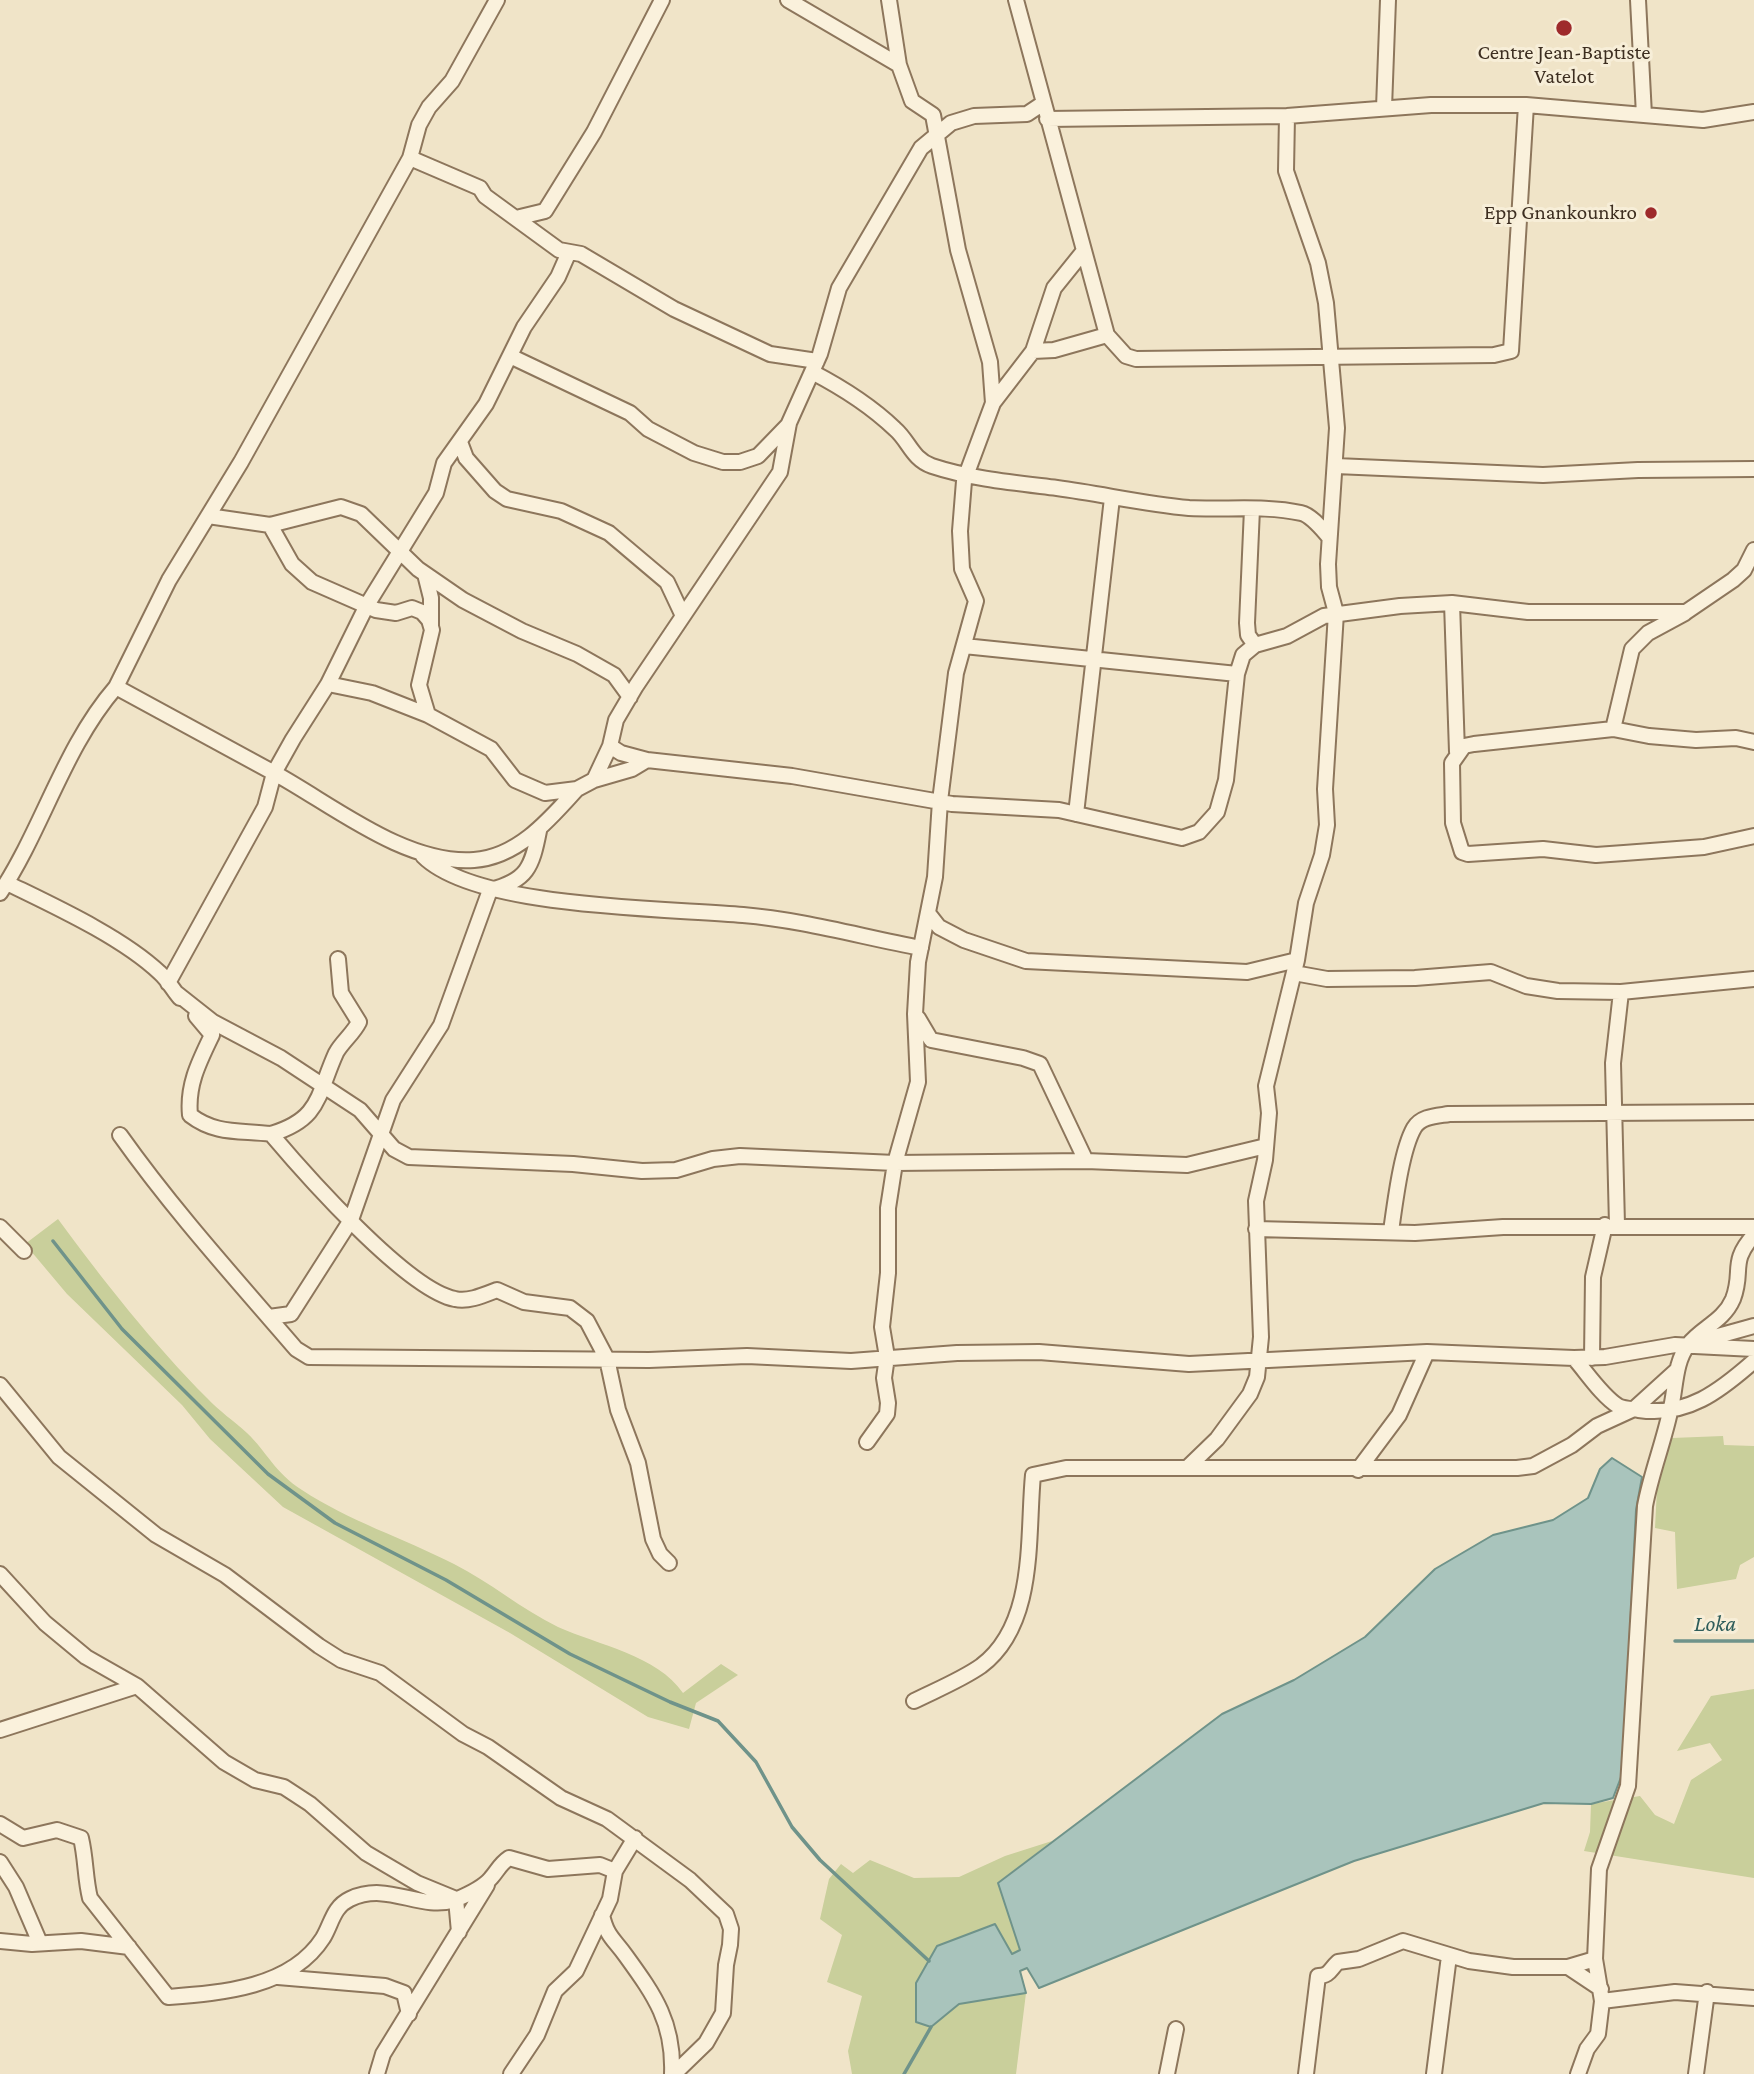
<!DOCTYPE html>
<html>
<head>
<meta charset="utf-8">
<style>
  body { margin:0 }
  canvas { display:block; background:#f0e4c8 }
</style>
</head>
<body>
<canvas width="1754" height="2074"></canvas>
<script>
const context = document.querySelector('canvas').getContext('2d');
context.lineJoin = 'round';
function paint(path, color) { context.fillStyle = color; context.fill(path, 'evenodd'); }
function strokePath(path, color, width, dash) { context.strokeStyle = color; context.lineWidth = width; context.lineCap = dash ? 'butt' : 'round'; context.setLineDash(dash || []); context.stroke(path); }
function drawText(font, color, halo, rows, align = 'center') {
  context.font = font + ' "Crimson Pro",serif'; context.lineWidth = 6; context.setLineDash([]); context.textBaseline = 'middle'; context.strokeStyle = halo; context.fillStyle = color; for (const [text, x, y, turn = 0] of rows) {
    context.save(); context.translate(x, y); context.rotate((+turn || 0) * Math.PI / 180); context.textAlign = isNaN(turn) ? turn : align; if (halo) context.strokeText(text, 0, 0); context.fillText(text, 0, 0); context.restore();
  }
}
const green = new Path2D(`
  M 58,1219 C 102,1279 154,1345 207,1398 C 219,1411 234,1421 247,1433 C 267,1452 275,1473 302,1490 C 349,1521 403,1538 454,1564 C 490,1582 521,1609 558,1627 C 598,1645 657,1655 683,1693 L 721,1664 L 738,1675 L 696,1703 L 689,1729 L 648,1717 L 510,1633 L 283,1507 L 210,1439 L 182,1405 L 67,1294 L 25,1244 Z
  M 1723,1436 L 1724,1445 L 1754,1446 L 1754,1557 L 1740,1565 L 1736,1579 L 1677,1589 L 1675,1532 L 1655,1528 L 1657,1488 L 1672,1438 Z
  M 1754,1689 L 1754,1878 L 1584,1851 L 1590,1832 L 1591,1804 L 1640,1796 L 1655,1815 L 1674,1824 L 1691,1780 L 1722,1760 L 1710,1743 L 1677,1751 L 1711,1696 Z
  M 1052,1841 L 998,1883 L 1021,1950 L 1012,1954 L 995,1924 L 931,2027 L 959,2004 L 1026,1993 L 1016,2074 L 852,2074 L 848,2051 L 862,1996 L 827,1982 L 842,1935 L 820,1919 L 829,1879 L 841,1864 L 853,1873 L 870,1860 L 914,1878 L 959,1877 L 1005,1856 Z`);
const water = new Path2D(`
  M 1612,1458 L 1642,1477 L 1636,1510 L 1623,1772 L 1613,1798 L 1591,1804 L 1544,1803 L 1354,1861 L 1039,1988 L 1027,1968 L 1020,1971 L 1026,1993 L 959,2004 L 931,2027 L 916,2022 L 916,1983 L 937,1946 L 995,1924 L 1012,1954 L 1020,1950 L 998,1883 L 1222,1714 L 1294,1680 L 1365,1637 L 1435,1569 L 1493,1535 L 1553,1520 L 1588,1498 L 1600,1469 Z`);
const stream = new Path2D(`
  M 53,1241 L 122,1329 L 268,1474 L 335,1523 L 446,1580 L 570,1654 L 670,1702 L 718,1721 L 756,1762 L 792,1827 L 820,1860 L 929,1961
  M 1675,1641 L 1754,1641
  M 904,2074 L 931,2027`);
const minor = new Path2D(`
  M 788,0 L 899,65 L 912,101 L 933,115 L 958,250 L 990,362 L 993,403
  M 889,0 L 899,65
  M 1016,0 L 1107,335 L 1126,356 L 1136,359 L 1494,355 L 1511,351 L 1526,105
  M 1638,0 L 1644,115
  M 1384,108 L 1388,0
  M 1047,119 L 1287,116 L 1431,105 L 1526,105 L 1703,120 L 1754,112
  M 410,158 L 480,188 L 485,196 L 559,250 L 581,254 L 674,309 L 770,354 L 817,361
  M 516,218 L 545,211 L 594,132 L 662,0
  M 1033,351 L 1054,350 L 1107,335
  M 510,356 L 630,413 L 648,429 L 694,453 L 723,462 L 740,462 L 758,456 L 789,424
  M 812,372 C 841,387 871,406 895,429 C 909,441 912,459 932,466 C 971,479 1016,483 1057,488 C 1102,494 1145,504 1189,508 C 1226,510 1265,505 1301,513 C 1311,515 1322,529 1329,537
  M 460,442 L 466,458 L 495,491 L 507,499 L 561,511 L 609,533 L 667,582 L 683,616
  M 1336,466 L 1543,475 L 1638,470 L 1754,469
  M 1252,509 L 1247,623 L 1248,635 L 1255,645
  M 208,516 L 270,525 L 341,507 L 361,514 L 418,569 L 463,600 L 522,631 L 577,654 L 614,675 L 630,697
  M 270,525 L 292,564 L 312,582 L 376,610 L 396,613 L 412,608 L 422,612 L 429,620 L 432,630 L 419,685 L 428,715 L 491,749 L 515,780 L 545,793 L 577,789 L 594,780 L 632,769 L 647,760
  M 425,574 L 431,598 L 431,626
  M 1452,603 L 1457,752
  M 964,646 L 1237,674
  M 328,684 L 372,693 L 428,715
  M 116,687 C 169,716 223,745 276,774 C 334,806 406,865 474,860 C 518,857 550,819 577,789
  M 1613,729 L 1632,649 L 1648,633 L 1685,613
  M 1754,742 L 1736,738 L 1696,740 L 1649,736 L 1613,729 L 1474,744 L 1464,746 L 1452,763 L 1453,823 L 1462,852 L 1468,854 L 1543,849 L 1596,855 L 1624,853 L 1704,847 L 1754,836
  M 610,746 L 621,753 L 647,760 L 792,776 L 952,804 L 1059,810 L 1182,838 L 1199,832 L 1217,812 L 1226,780 L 1237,674 L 1243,655 L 1255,645 L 1287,636 L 1324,616 L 1400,606 L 1452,603 L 1528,612 L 1686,612 L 1733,580 L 1744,570 L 1754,550
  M 594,780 L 610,746 L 616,720 L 636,686 L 780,472 L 789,423 L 820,354 L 839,288 L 921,148 L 951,123 L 974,116 L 1027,114 L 1042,104
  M 1076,814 L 1112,498
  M 423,856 C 476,909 667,908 743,915 C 803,920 862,937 921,948
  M 7,883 C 54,906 122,937 160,973 C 168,980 173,990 180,998
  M 0,893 C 43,828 64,747 116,687 L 169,580 L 241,462 L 410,158 L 419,125 L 429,107 L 452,81 L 497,0
  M 928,913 L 939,927 L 964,940 L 1026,961 L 1247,972 L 1297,960
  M 1294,973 L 1327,979 L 1415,978 L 1491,972 L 1526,986 L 1558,991 L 1621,992 L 1754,979
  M 168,983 L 265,807 L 274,773 L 293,739 L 328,684 L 367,605 L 436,493 L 444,463 L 486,404 L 524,327 L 558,277 L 569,252
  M 175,992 L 213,1022 L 281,1058 L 360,1110 L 394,1149 L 409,1157 L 573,1164 L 642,1171 L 676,1170 L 713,1159 L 740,1156 L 895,1163 L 1086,1161 L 1187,1165 L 1266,1146
  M 196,1016 L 212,1035 C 199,1062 187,1085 190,1115 C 216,1135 240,1130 271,1134 C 304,1173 407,1290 455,1299 C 469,1302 484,1295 497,1290 L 524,1302 L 570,1308 L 587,1321 L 607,1359 L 618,1410 L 638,1463 L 653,1539 L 660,1554 L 669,1563
  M 918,1018 L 931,1040 L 1023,1058 L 1040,1064 L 1086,1161
  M 271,1134 C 321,1119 317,1095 336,1053 C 342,1042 353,1034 359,1022 L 341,993 L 338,959
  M 120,1135 C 174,1211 235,1278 296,1349 L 309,1357 L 649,1360 L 747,1356 L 851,1361 L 957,1353 L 1039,1352 L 1189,1364 L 1427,1352 L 1574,1358 L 1605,1357 L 1675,1345 L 1754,1349
  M 1617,1225 L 1613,1063 L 1621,992
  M 0,1227 L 24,1251
  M 1256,1229 L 1415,1233 L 1503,1227 L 1754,1227
  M 1391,1231 C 1395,1204 1401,1151 1414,1128 C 1421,1116 1437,1116 1449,1114 L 1754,1112
  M 269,1317 L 291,1314 L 351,1220 L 393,1100 L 441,1025 L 490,890 C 527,881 532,867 539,831
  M 1700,1341 L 1754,1326
  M 1574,1358 C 1587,1373 1602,1396 1618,1406 C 1624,1409 1633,1409 1639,1410 C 1687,1417 1720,1391 1754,1361
  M 1592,1358 L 1593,1277 L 1605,1225
  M 0,1385 L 59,1457 L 156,1535 L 225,1575 L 319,1646 L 341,1660 L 380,1673 L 463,1734 L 488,1747 L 561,1798 L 607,1819 L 690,1880 L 726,1914 L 731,1929 L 730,1945 L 726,1965 L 723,2013 L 706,2043 L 674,2074
  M 867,1442 L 887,1414 L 888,1403 L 884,1378 L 887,1357 L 882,1327 L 888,1273 L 888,1208 L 895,1163 L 918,1082 L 915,1014 L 918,962 L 935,877 L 940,801 L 956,673 L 976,601 L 962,569 L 960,531 L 964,481 L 993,403 L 1033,351 L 1054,288 L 1083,252
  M 1187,1468 L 1217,1439 L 1250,1394 L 1257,1377 L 1261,1337 L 1256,1201 L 1265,1160 L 1269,1113 L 1266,1086 L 1297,960 L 1306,903 L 1322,855 L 1327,825 L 1325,789 L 1336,613 L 1329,587 L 1328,564 L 1337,428 L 1326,303 L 1318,263 L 1286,171 L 1287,116
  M 1358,1470 L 1399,1415 L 1427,1352
  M 0,1574 L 45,1623 L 86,1657 L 137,1686 L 224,1762 L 255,1780 L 284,1787 L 310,1804 L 366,1853 L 417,1883 L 456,1899 L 459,1932
  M 914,1701 C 936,1690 961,1680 981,1666 C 1037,1624 1027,1536 1033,1475 L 1066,1468 L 1517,1468 L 1533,1466 L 1572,1445 L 1597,1426 L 1634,1409 L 1677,1370
  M 0,1730 L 137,1686
  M 0,1824 L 23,1838 L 57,1830 L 81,1838 C 86,1859 85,1878 90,1898 L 168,1997 C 221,1993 291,1988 323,1938 C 332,1923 333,1907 350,1899 C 388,1881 419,1911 455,1900 C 467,1895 483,1888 491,1878 C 498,1870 500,1864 509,1858 L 548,1869 L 600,1865 L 615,1871
  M 0,1862 L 16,1887 L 40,1943
  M 602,1915 C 607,1937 614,1939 626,1956 C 655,1996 674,2023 672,2074
  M 0,1941 L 32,1944 L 81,1941 L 129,1947
  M 1568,1967 L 1601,1989
  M 278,1977 L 385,1986 L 404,1993 L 409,2014
  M 1602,2001 L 1675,1992 L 1754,1998
  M 377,2074 L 383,2054 L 487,1885
  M 511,2074 L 537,2035 L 555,1991 L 576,1971 L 610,1899 L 615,1871 L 635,1838
  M 1167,2074 L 1176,2029
  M 1306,2074 L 1318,1976 C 1330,1976 1330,1969 1338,1962 L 1359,1959 L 1403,1941 L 1469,1961 L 1513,1967 L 1568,1967 L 1595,1959
  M 1434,2074 L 1449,1956
  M 1578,2074 L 1587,2049 L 1598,2034 L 1602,2001 L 1595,1959 L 1599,1869 L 1628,1786 L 1645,1506 C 1651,1474 1663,1444 1670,1412 C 1676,1390 1674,1363 1688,1345 C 1702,1327 1723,1322 1733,1299 C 1744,1270 1729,1263 1754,1235
  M 1696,2074 L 1707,1992`);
const markers = [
  [1564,28,9,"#9e2a2b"],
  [1651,213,7,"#9e2a2b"]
];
const poiNames = [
  ["Centre Jean-Baptiste",1564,53],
  ["Vatelot",1564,77],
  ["Epp Gnankounkro",1637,213,"right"]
];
const waterNames = [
  ["Loka",1715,1624]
];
paint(green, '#c9cf9b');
paint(water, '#a9c4bc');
strokePath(water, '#6f938a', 2);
strokePath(stream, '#6f938a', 3.5);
strokePath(minor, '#8d765c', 18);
strokePath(minor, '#faf1dc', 14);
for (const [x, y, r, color] of markers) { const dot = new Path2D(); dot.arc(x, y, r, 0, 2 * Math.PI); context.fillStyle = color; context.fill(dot); strokePath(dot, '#f7eed8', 2.5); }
drawText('21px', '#3d2e20', '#f7eed8', poiNames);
drawText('italic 23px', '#2f5d5a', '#f7eed8', waterNames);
</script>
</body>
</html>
